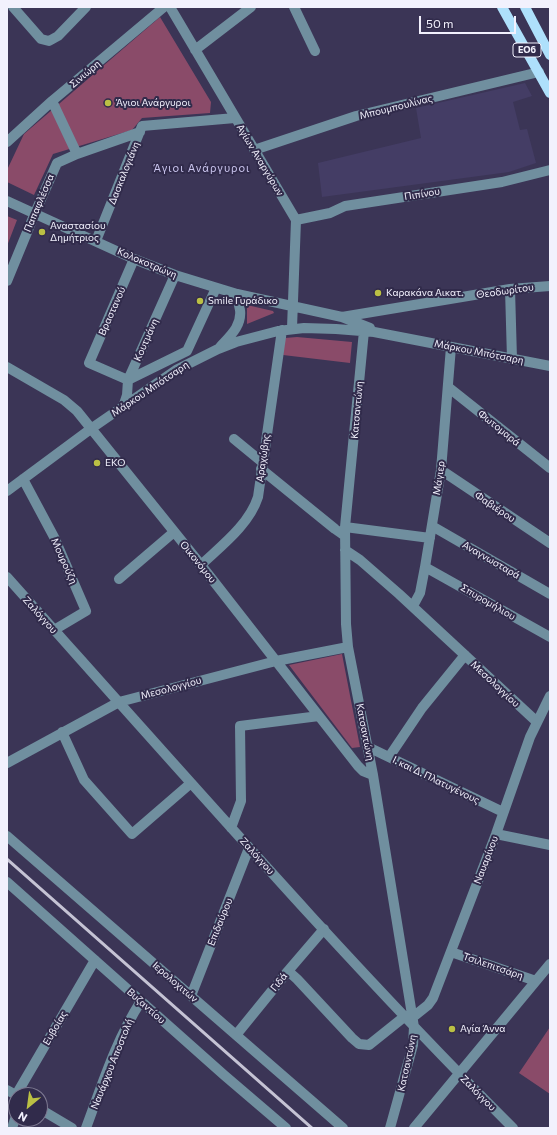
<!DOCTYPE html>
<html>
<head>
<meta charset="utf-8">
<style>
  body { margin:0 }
  #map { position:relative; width:557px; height:1135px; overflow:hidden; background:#3b3556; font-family:Commissioner,sans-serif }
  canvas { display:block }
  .frame { position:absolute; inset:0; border:8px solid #f2f1fd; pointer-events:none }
  .north { position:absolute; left:8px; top:1087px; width:40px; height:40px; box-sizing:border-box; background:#312b4b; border:1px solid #7e7a92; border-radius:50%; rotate:209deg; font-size:11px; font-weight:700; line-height:16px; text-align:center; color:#f2f1fd }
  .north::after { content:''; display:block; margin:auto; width:14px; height:18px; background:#bbc044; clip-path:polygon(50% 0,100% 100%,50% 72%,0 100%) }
  .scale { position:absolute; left:419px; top:16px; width:97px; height:18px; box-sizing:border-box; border:2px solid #f2f1fd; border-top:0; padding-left:5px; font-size:12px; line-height:14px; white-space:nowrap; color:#f2f1fd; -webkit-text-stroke:3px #312b4b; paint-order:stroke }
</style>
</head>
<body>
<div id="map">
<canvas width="557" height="1135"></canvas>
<div class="frame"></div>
<div class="north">N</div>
<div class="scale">50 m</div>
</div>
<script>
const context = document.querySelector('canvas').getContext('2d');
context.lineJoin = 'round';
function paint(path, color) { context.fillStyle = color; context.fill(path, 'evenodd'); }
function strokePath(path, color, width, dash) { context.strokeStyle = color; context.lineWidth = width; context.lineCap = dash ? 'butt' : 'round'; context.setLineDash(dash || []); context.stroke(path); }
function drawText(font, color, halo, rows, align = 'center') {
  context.font = font + ' Commissioner,sans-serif'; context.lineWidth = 4; context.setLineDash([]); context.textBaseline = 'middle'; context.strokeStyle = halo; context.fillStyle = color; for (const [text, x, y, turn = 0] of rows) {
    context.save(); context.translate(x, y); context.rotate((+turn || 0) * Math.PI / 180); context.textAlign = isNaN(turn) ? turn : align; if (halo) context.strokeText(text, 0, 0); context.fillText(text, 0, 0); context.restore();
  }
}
const built = new Path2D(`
  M 525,83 L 532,96 L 513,102 L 520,130 L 527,129 L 536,163 L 509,172 L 322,197 L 318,163 L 421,138 L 416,108 Z`);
const green = new Path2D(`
  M 160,17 L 211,102 L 210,113 L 142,118 L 132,130 L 53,154 L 34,195 L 7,182 L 7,170 L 24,134 Z
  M 7,216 L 17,220 L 7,246 Z
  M 247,305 L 273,311 L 274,313 L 247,324 Z
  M 297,337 L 352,342 L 350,363 L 283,355 L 285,338 Z
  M 342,654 L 360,747 L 352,748 L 289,665 Z
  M 550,1027 L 550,1094 L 519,1073 Z`);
const minor = new Path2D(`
  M 13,7 L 41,39 L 49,41 L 58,36 L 86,7
  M 170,7 L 296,220 L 292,328
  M 294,7 L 315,51
  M 195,50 L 251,7
  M 52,101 L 77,154
  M 7,142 L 52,101 L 164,7
  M 254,150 L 356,116 L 539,72
  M 7,201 L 134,259 L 175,275 L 237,294 L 342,317 L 370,328
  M 296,220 L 330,213 L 345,206 L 502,182 L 550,170
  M 96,241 L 142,126 L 235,118
  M 134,259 L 89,363 L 128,380 L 187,351 L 216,288
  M 7,281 L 35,213 L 57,163 L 77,154 L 140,132
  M 510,289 L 512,359
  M 342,317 L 510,289 L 550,286
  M 364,331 L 345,527 L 346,624 L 348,647 L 373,775 L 414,1027 L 413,1045 L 390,1128
  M 220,347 C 230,336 242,326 240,310 C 239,304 237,299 237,294
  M 7,367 L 64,400 L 77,411 L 201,565 L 358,766 L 363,771 L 373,775
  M 448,387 L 550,468
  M 123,407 L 127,395 L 128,380 L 175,275
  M 234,439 L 262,462
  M 261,469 L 335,529 L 345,536
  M 441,470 L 550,543
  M 23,479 L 54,537 L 86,611 L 54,630
  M 7,491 L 92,428 L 176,370 L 218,349 L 236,342 L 278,331 L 304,328 L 336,329 L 374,332 L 550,366
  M 432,526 L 550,594
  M 345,527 L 430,538
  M 345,550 L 360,560 L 399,594 L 537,722
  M 201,565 C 221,546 249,525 258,497 L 282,330
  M 425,567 L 550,637
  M 7,577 C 108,690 209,804 311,916 C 377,988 444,1059 513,1128
  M 119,579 L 174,532
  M 413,606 L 420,593 L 425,567 L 441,470 L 451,347
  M 62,732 L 84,780 L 132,834 L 191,783
  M 368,747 L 503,812
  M 389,757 L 422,708 L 465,655
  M 7,763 L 119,702 L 276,661 L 348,647
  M 231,828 L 241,801 L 240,726 L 319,716
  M 496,834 L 550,845
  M 7,836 L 343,1128
  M 7,882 L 224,1075 L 286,1128
  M 451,952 L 536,981
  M 288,971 L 297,979 L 352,1038 L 359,1044 L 369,1045 L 404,1017
  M 191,996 L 249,848
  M 413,1017 L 428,1005 L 433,998 L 496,834 L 530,737 L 550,696
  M 236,1035 L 288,971 L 324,929
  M 7,1090 L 16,1095
  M 16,1095 L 95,960
  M 40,1109 L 72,1128
  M 12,1128 L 16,1116
  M 86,1128 C 102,1085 116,1040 141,1001
  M 414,1128 L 550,964`);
const major = new Path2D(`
  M 502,7 L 550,93
  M 525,7 L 550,55`);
const rail = new Path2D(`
  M 7,859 L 312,1128`);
const markers = [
  [108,103,4,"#bbc044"],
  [42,232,4,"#bbc044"],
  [378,293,4,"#bbc044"],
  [200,301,4,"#bbc044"],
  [97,463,4,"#bbc044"],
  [452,1029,4,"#bbc044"]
];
const shields = [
  [527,50,28]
];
const shieldNames = [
  ["ΕΟ6",527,50]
];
const streetNames = [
  ["Σινιώρη",85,74,-40],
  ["Μπουμπουλίνας",396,107,-14],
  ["Αγίων Αναργύρων",260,160,59],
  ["Δασκαλογιάνη",124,173,-68],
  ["Πιπίνου",422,194,-9],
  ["Παπαφλέσσα",39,203,-67],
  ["Κολοκοτρώνη",147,263,23],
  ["Θεοδωρίτου",505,291,-8],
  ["Βραστανού",112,311,-66],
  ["Κουτμάνη",146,340,-66],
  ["Μάρκου Μπότσαρη",479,352,11],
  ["Μάρκου Μπότσαρη",150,389,-34],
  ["Κατσαντώνη",357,410,-85],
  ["Φωτομαρά",499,428,39],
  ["Αραχώβης",263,458,-82],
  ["Μάγιερ",439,478,-82],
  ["Φαβιέρου",495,507,34],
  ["Αναγνωσταρά",491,560,30],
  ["Μουρούζη",64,561,66],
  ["Οικονόμου",198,562,51],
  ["Σπυρομήλιου",488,602,30],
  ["Ζαλόγγου",40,615,48],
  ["Μεσολογγίου",495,684,43],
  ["Μεσολογγίου",171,688,-15],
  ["Κατσαντώνη",365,732,79],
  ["Ι. και Δ. Πλατυγένους",436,780,26],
  ["Ζαλόγγου",257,856,48],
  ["Ναυαρίνου",486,860,-69],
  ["Επιδαύρου",220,922,-68],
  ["Τσιλεπιτσάρη",493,966,19],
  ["Ιερολοχιτών",175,982,41],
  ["Γιδά",279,982,-51],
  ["Βυζαντίου",146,1006,42],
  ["Ευβοίας",55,1028,-60],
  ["Κατσαντώνη",407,1063,-78],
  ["Ναυάρχου Αποστολή",112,1064,-68],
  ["Ζαλόγγου",478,1093,45]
];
const poiNames = [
  ["Άγιοι Ανάργυροι",116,103],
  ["Αναστασίου",50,226],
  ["Δημήτριος",50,238],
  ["Καρακάνα Αικατ.",386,293],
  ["Smile Γυράδικο",208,301],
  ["EKO",105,463],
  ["Αγία Άννα",460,1029]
];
const neighbourhoodNames = [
  ["Άγιοι Ανάργυροι",202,168]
];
paint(built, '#443d65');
paint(green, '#8a4b69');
strokePath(minor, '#708f9f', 10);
strokePath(major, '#aee0fb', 10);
strokePath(rail, '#c5c3d4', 3);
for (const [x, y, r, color] of markers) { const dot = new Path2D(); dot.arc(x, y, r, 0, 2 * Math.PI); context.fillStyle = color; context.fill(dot); strokePath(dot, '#312b4b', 1.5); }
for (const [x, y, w] of shields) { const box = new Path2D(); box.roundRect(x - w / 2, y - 7, w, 14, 3); context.fillStyle = '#312b4b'; context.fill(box); strokePath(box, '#f2f1fd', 1); }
drawText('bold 9px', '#f2f1fd', null, shieldNames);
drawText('10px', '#f2f1fd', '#312b4b', streetNames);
drawText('10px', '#f2f1fd', '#312b4b', poiNames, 'left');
context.letterSpacing = '1px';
drawText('11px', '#ccc7f0', '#312b4b', neighbourhoodNames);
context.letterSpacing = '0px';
</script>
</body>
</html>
